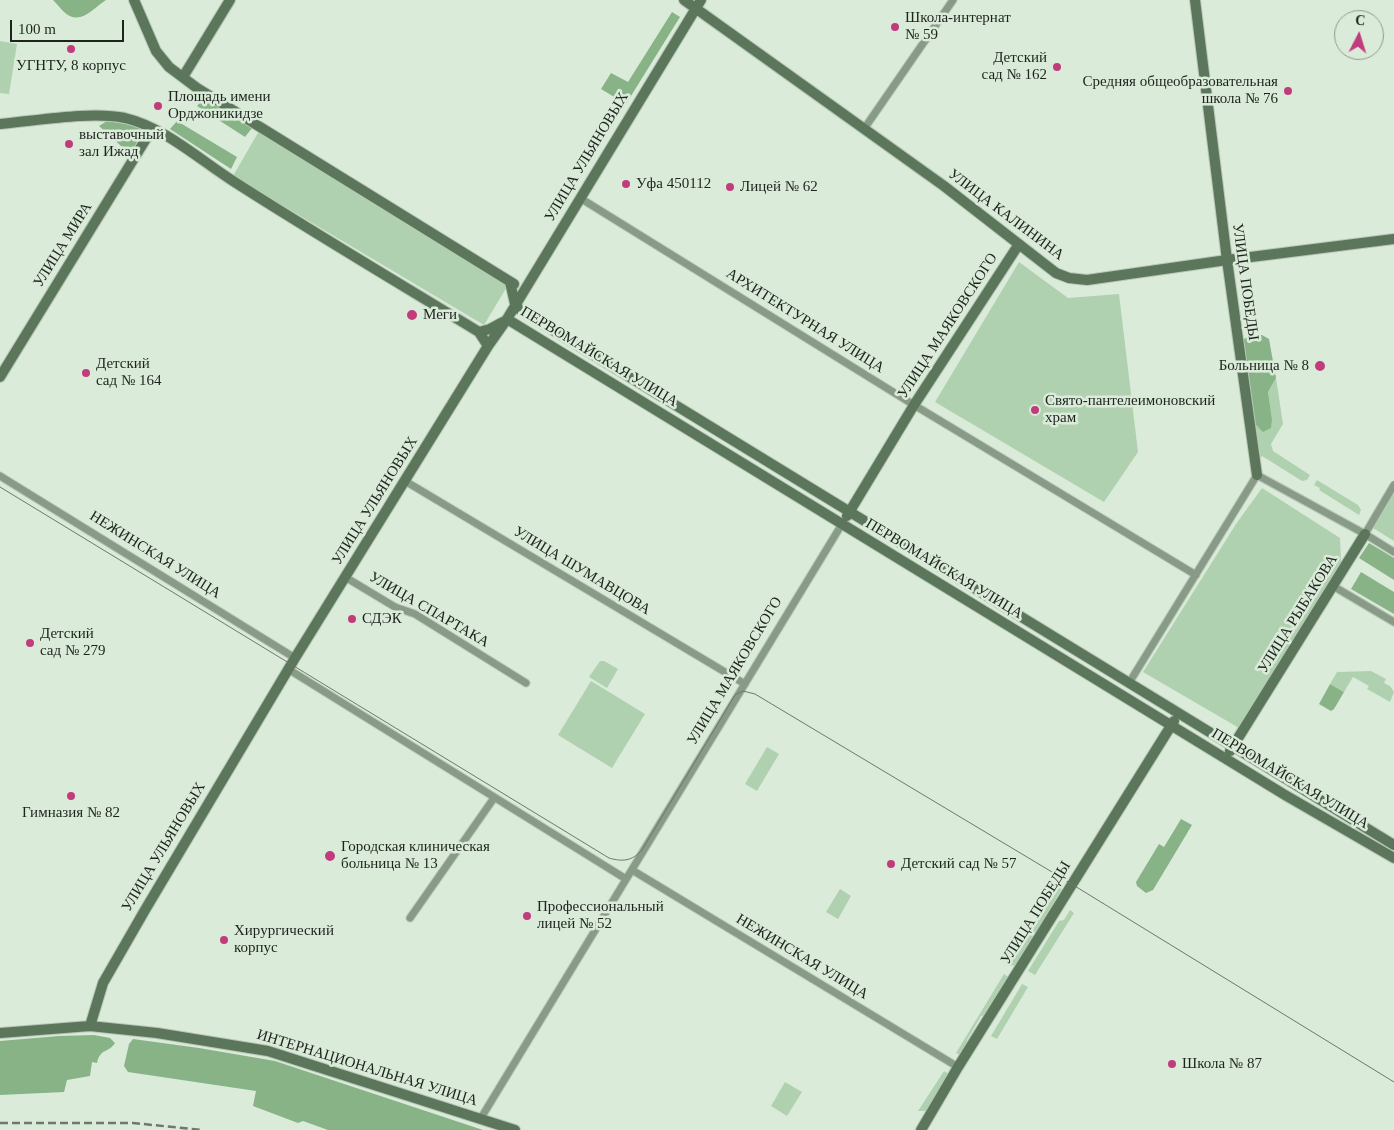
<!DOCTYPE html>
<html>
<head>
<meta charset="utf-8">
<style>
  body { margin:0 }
  #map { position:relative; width:1394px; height:1130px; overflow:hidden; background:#daebd9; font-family:Georgia,serif }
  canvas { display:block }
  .north { position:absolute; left:1334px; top:10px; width:50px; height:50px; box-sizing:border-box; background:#daebd9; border:1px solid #8e9b8e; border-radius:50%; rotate:5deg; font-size:14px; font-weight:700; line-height:20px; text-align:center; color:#1d231d }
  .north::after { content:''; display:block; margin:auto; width:18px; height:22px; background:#c13b7d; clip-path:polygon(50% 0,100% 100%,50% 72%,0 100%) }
  .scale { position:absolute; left:10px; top:20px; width:114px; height:22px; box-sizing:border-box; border:2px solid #1d231d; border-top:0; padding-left:6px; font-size:15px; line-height:18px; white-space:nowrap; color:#1d231d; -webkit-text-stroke:4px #daebd9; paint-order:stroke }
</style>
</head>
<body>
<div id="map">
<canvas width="1394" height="1130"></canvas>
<div class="north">С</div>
<div class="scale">100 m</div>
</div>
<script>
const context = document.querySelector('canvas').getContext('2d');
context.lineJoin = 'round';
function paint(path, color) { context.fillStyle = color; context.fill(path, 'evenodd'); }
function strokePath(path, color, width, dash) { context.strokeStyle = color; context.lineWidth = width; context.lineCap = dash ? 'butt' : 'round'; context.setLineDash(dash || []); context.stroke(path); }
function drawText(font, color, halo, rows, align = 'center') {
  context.font = font + ' Georgia,serif'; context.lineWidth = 5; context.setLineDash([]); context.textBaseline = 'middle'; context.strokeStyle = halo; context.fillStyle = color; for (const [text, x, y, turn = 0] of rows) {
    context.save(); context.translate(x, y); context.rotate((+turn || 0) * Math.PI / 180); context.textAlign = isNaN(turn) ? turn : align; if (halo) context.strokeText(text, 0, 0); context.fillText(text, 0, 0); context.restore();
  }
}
const green = new Path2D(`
  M 0,41 L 17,44 L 9,94 L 0,93 Z
  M 259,131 L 508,285 L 484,325 L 233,176 Z
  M 1019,262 L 1068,298 L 1119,294 L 1138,452 L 1104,502 L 935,402 Z
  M 1276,378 L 1283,424 L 1271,444 L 1273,451 L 1310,475 L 1307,480 L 1302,481 L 1262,456 L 1258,462 L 1251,420 L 1259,428 L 1272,419 L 1268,392 Z
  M 1317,480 L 1358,505 L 1361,510 L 1359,515 L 1319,490 L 1320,488 L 1314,485 Z
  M 1262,488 L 1340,538 L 1341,562 L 1239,728 L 1143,672 L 1236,524 Z
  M 1394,493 L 1394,541 L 1373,528 Z
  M 600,661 L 604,661 L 618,669 L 607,688 L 589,677 Z
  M 1371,671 L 1386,679 L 1384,683 L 1390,686 L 1394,692 L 1390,702 L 1367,689 L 1369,686 L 1353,677 L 1344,692 L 1330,684 L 1337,672 Z
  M 591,681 L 645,714 L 612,768 L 558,735 Z
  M 767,747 L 779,754 L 757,791 L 745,784 Z
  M 1059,883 L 1063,887 L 1061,890 L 1017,965 L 1008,966 Z
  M 840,889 L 851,896 L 838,919 L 826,912 Z
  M 1070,910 L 1074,913 L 1035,975 L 1028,971 L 1059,921 L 1064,920 Z
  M 1004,974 L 1010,978 L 987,1015 L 981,1016 L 967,1040 L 968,1047 L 962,1056 L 956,1053 Z
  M 1022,984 L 1028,987 L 997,1039 L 991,1036 Z
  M 944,1071 L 950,1075 L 926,1111 L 918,1111 Z
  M 785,1082 L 802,1092 L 787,1116 L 771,1106 Z`);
const forest = new Path2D(`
  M 53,0 L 106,0 C 93,8 80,27 64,12 C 60,8 57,4 53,0 Z
  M 672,12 L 680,17 L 626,104 L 601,89 L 611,73 L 628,82 Z
  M 204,98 L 252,128 L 245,137 L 197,106 Z
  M 107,121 L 127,124 L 146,129 L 138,145 L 129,150 L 121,146 L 99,126 Z
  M 177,121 L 237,157 L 231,169 L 170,129 Z
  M 1262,335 L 1269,339 L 1276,378 L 1268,392 L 1272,419 L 1271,428 L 1263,432 L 1251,420 L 1242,341 L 1248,336 Z
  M 1369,543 L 1394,558 L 1394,580 L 1359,558 Z
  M 1361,572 L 1394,592 L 1394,614 L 1351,589 Z
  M 1330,684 L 1344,692 L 1334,709 L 1331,711 L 1319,704 Z
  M 1181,819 L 1192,825 L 1153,890 L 1146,893 L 1137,886 L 1136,882 L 1159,844 L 1164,847 Z
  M 94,1035 L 110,1038 L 115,1043 C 109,1053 100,1048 97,1063 L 92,1062 L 90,1076 L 67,1080 L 64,1092 L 0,1095 L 0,1041 L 59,1036 Z
  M 133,1039 L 199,1048 L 275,1061 L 483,1130 L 328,1130 L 303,1121 L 298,1123 L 253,1106 L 256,1091 L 128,1072 L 124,1066 L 129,1044 Z`);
const street = new Path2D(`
  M 864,129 L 953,0
  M 580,198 L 914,405 L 1196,575
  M 0,476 L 295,658
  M 405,481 L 745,684
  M 1365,534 L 1394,485
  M 345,577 L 395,607 L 415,614 L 526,683
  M 1333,586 L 1394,622
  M 288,669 L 626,879
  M 1129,683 L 1257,475 L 1365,534 L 1394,552
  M 632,870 L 958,1067
  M 410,918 L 494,798
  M 481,1118 L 842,524`);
const secondary = new Path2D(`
  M 134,0 L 156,51 L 169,67 L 197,88 L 514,284
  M 684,0 L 944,186 L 1056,273 L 1069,278 L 1087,280 L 1227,260 L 1394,239
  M 1195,0 L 1227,260 L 1257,475
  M 183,77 L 230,0
  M 0,124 C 36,121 90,111 125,118 C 164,127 200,160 233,181 C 314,233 397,282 479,332 L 488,346
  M 510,282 L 515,304 L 520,310 L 1394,845
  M 507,319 L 1285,795 L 1394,858
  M 479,332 L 490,329 L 503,322
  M 0,377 L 152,129
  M 847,516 L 914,405 L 1019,244
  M 1230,751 L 1365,534
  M 90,1026 L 103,983 L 145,910 L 295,658 L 488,346 L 507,319 L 701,0
  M 0,1033 L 90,1026 L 157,1033 L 268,1051 L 515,1130
  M 921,1130 L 958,1067 L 1174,721`);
const tram = new Path2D(`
  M 0,487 L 609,858 C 623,862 632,861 642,850 L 735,695 L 743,691 L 755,694 L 1052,872 L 1394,1082`);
const rail = new Path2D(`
  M 0,1123 L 133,1123 L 202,1130`);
const markers = [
  [895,27,5,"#c13b7d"],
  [71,49,5,"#c13b7d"],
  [1057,67,5,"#c13b7d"],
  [1288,91,5,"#c13b7d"],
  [158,106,5,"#c13b7d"],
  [69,144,5,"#c13b7d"],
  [626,184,5,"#c13b7d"],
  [730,187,5,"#c13b7d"],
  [412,315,6,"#c13b7d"],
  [1320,366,6,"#c13b7d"],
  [86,373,5,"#c13b7d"],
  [1035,410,5,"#c13b7d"],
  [352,619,5,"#c13b7d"],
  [30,643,5,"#c13b7d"],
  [71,796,5,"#c13b7d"],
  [330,856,6,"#c13b7d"],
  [891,864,5,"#c13b7d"],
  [527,916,5,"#c13b7d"],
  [224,940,5,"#c13b7d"],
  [1172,1064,5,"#c13b7d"]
];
const poiNames = [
  ["Школа-интернат",905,18],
  ["№ 59",905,35],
  ["Детский",1047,58,"right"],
  ["сад № 162",1047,75,"right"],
  ["УГНТУ, 8 корпус",71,66,"center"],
  ["Средняя общеобразовательная",1278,82,"right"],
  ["школа № 76",1278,99,"right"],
  ["Площадь имени",168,97],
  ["Орджоникидзе",168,114],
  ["выставочный",79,135],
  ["зал Ижад",79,152],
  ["Уфа 450112",636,184],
  ["Лицей № 62",740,187],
  ["Меги",423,315],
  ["Детский",96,364],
  ["сад № 164",96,381],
  ["Больница № 8",1309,366,"right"],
  ["Свято-пантелеимоновский",1045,401],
  ["храм",1045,418],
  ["СДЭК",362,619],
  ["Детский",40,634],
  ["сад № 279",40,651],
  ["Гимназия № 82",71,813,"center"],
  ["Городская клиническая",341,847],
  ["больница № 13",341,864],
  ["Детский сад № 57",901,864],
  ["Профессиональный",537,907],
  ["лицей № 52",537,924],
  ["Хирургический",234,931],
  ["корпус",234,948],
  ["Школа № 87",1182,1064]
];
const streetNames = [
  ["УЛИЦА УЛЬЯНОВЫХ",587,157,-59],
  ["УЛИЦА КАЛИНИНА",1006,215,37],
  ["УЛИЦА МИРА",63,245,-58],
  ["УЛИЦА ПОБЕДЫ",1245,282,82],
  ["АРХИТЕКТУРНАЯ УЛИЦА",805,321,32],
  ["УЛИЦА МАЯКОВСКОГО",948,326,-57],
  ["ПЕРВОМАЙСКАЯ УЛИЦА",599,357,31],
  ["УЛИЦА УЛЬЯНОВЫХ",375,501,-58],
  ["НЕЖИНСКАЯ УЛИЦА",155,555,32],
  ["ПЕРВОМАЙСКАЯ УЛИЦА",944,569,31],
  ["УЛИЦА ШУМАВЦОВА",582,571,31],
  ["УЛИЦА СПАРТАКА",429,610,30],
  ["УЛИЦА РЫБАКОВА",1298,614,-58],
  ["УЛИЦА МАЯКОВСКОГО",735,671,-59],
  ["ПЕРВОМАЙСКАЯ УЛИЦА",1290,779,31],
  ["УЛИЦА УЛЬЯНОВЫХ",164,847,-59],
  ["УЛИЦА ПОБЕДЫ",1036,913,-58],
  ["НЕЖИНСКАЯ УЛИЦА",802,957,31],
  ["ИНТЕРНАЦИОНАЛЬНАЯ УЛИЦА",367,1068,17]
];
paint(green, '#b0d1af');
paint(forest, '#88b387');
strokePath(street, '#b8c7b7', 9);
strokePath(secondary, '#b8c7b7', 12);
strokePath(street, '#889b87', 7);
strokePath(secondary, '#5b765a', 10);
strokePath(tram, '#6e786d', 1);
strokePath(rail, '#6e786d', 2.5, [8, 4]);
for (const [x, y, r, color] of markers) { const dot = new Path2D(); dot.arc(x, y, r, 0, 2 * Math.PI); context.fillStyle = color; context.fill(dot); strokePath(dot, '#daebd9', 2); }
drawText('15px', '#1d231d', '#daebd9', poiNames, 'left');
drawText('15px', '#1d231d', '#daebd9', streetNames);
</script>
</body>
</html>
